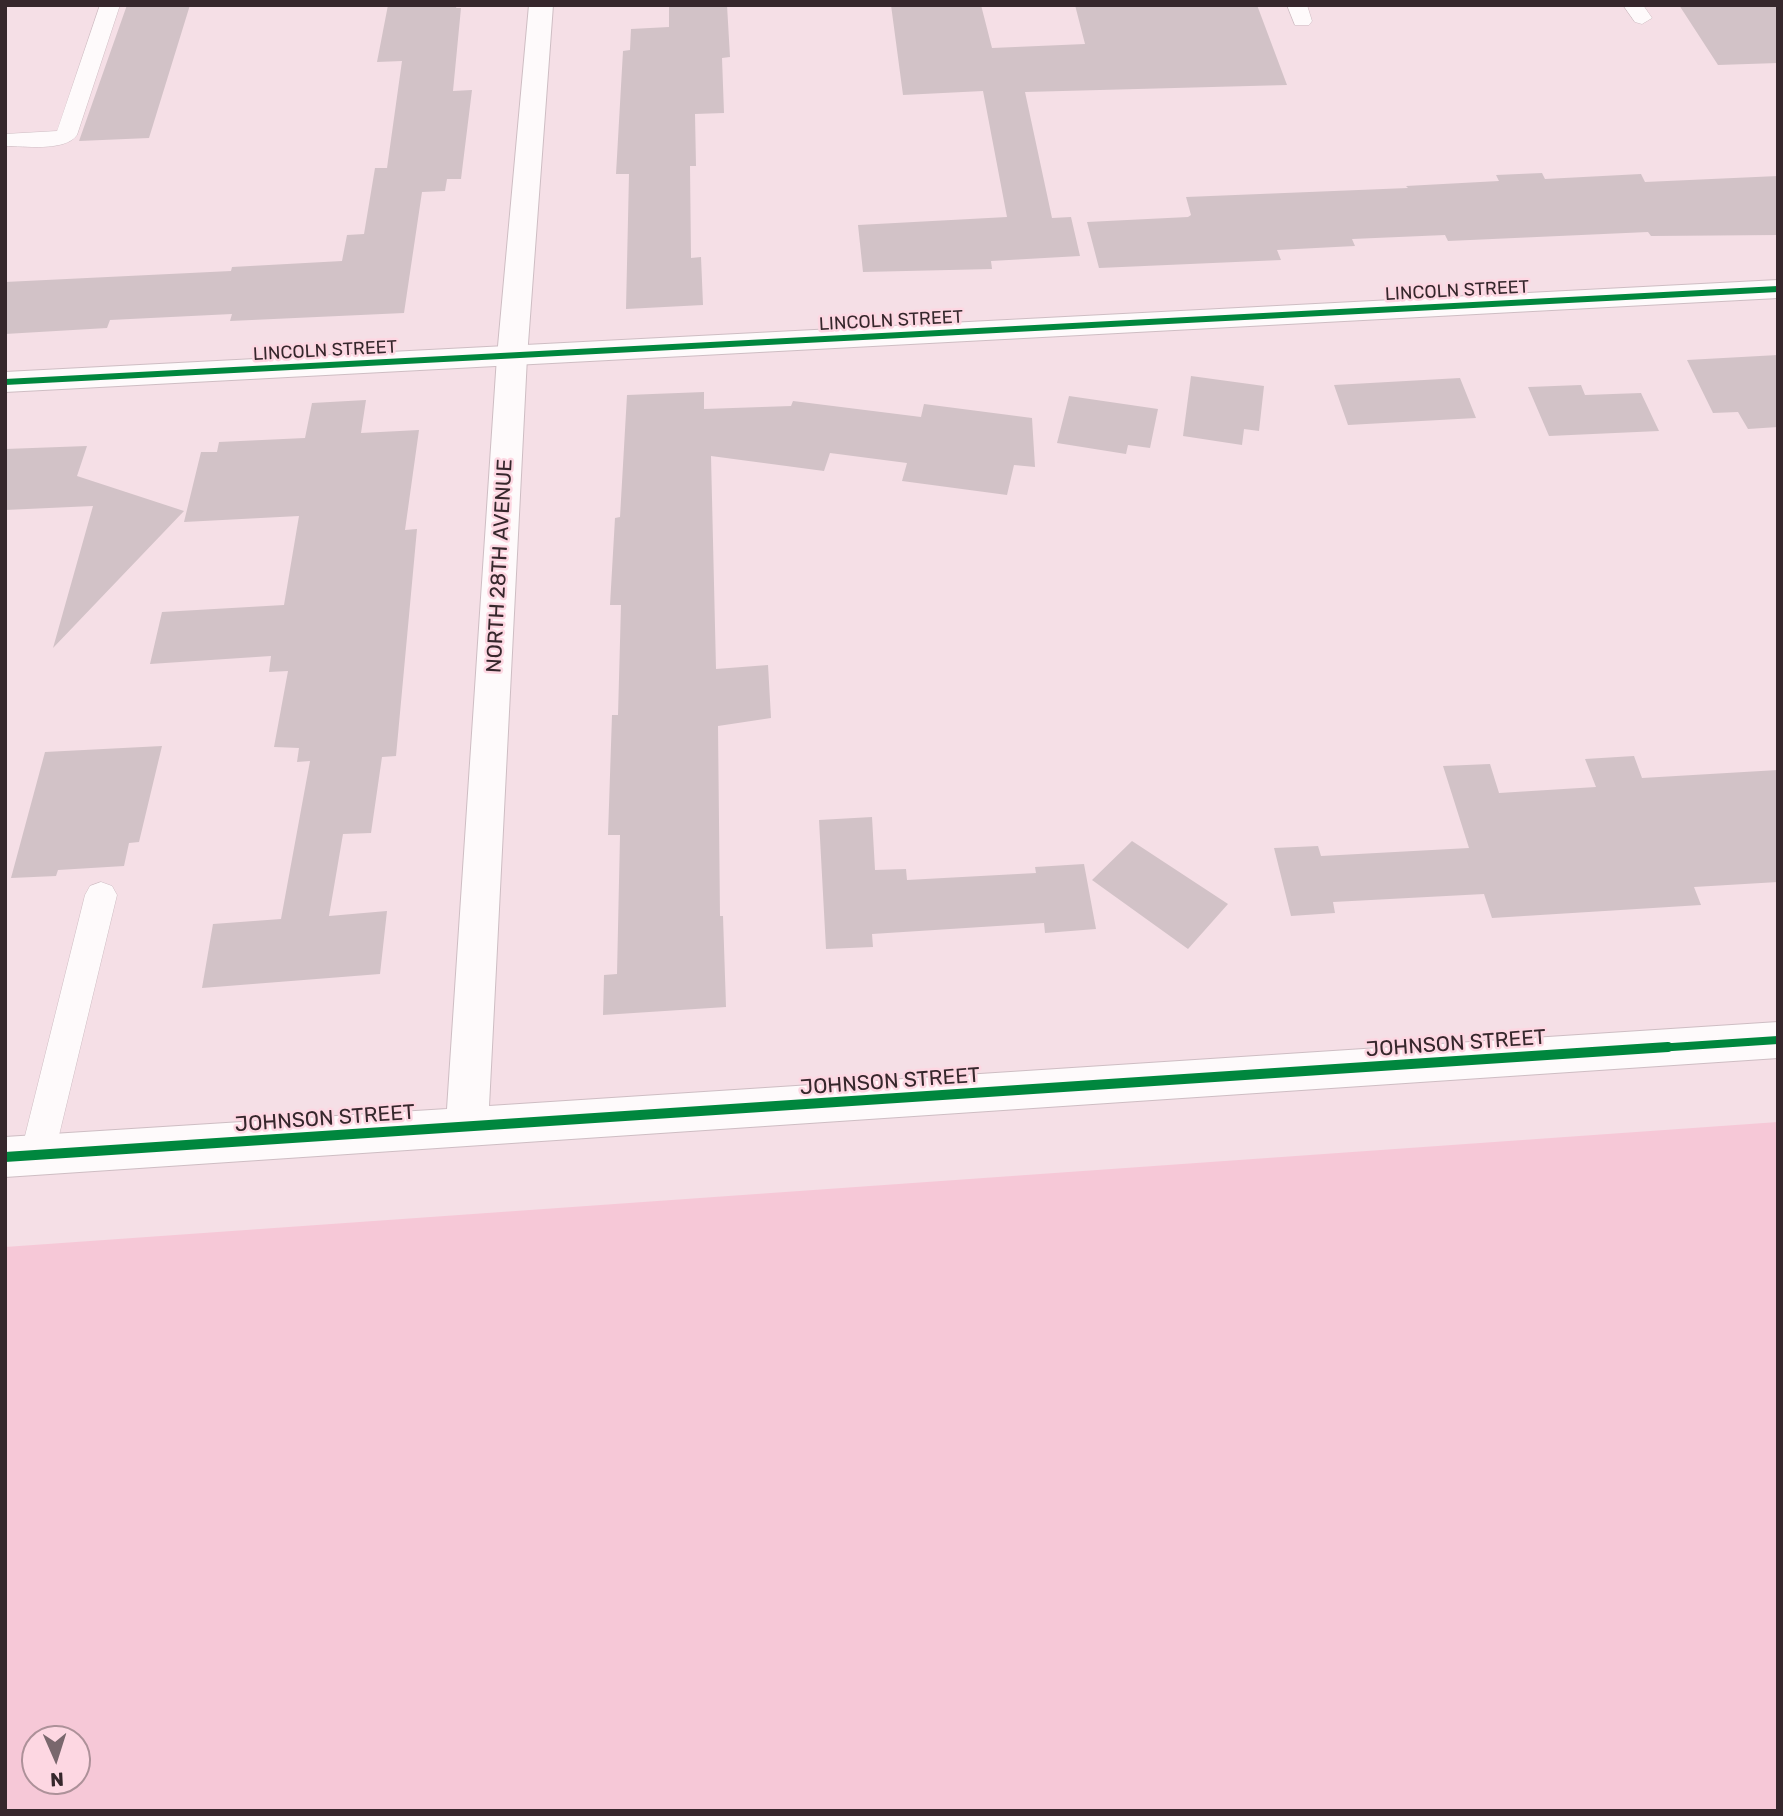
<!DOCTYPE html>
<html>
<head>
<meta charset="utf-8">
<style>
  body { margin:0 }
  #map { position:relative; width:1783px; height:1816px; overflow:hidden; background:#f5dfe6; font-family:Rubik,sans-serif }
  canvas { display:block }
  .frame { position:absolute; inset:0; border:7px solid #36272c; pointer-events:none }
  .north { position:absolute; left:21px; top:1725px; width:70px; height:70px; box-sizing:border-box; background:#fdd7e2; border:2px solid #ad9199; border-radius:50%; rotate:177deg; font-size:19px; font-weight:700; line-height:28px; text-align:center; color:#36272c }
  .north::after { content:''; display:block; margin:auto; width:24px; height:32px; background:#79676d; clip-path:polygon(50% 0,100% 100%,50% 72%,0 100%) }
</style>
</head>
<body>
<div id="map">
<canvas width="1783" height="1816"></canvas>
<div class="frame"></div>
<div class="north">N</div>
</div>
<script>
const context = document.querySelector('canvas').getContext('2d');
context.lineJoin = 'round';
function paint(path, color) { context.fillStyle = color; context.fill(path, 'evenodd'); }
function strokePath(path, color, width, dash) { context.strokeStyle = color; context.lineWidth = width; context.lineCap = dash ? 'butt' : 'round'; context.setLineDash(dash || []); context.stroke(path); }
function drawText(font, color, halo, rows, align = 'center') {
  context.font = font + ' Rubik,sans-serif'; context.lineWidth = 5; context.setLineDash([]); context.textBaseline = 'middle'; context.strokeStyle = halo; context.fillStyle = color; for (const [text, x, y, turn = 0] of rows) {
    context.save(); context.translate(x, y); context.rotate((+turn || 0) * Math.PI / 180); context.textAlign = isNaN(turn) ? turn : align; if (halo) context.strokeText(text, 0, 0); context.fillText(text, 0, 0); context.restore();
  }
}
const green = new Path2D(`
  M 1778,1122 L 1778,1811 L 5,1811 L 5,1247 ZM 35,1739 L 77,1739 L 77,1781 L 35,1781 Z`);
const building = new Path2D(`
  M 127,5 L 190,5 L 149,138 L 79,141 Z
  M 388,5 L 457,5 L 456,8 L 461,8 L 453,91 L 472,90 L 461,179 L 447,179 L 445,191 L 422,192 L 404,313 L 230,321 L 232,314 L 110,320 L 107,328 L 5,334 L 5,282 L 231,271 L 232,267 L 342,261 L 347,235 L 364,234 L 375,168 L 387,168 L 402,61 L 377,62 Z
  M 669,5 L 727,5 L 730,57 L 722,58 L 724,113 L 695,114 L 696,166 L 690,166 L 691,258 L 701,257 L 703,305 L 626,309 L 629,174 L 616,174 L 623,51 L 630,50 L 631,29 L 669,27 Z
  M 891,5 L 981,5 L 992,48 L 1085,44 L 1075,5 L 1257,5 L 1287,85 L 1025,92 L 1052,218 L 1071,217 L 1080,256 L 991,261 L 992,269 L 863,272 L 858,225 L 1007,217 L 983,91 L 903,95 Z
  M 1679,5 L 1778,5 L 1778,63 L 1718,65 Z
  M 1542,173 L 1545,179 L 1641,174 L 1645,182 L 1778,176 L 1778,235 L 1651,236 L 1648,232 L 1448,241 L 1445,235 L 1352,239 L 1355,246 L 1277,250 L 1281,260 L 1099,268 L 1087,222 L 1188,217 L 1191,215 L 1186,197 L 1408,188 L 1406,186 L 1499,181 L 1496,175 Z
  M 1778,355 L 1778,427 L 1748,429 L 1738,412 L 1713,413 L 1687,360 Z
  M 1191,376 L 1264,386 L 1259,431 L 1244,429 L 1242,445 L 1183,436 Z
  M 1460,378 L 1476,418 L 1348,425 L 1334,385 Z
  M 1581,385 L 1585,395 L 1641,393 L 1659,431 L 1549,436 L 1528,387 Z
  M 704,392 L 704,409 L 791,406 L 793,401 L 921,417 L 924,404 L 1032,418 L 1035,467 L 1014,465 L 1007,495 L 902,481 L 907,463 L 830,453 L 824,471 L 711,456 L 716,669 L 768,665 L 771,718 L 718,726 L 720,916 L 723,916 L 726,1007 L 603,1015 L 604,975 L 617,974 L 620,835 L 608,835 L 612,715 L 618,715 L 621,605 L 610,605 L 615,518 L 620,517 L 627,395 Z
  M 1069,396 L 1158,409 L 1150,448 L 1128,445 L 1126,454 L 1057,443 Z
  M 366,400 L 361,433 L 419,430 L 405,530 L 417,529 L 396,756 L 382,757 L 371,833 L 343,834 L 329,916 L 387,911 L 380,974 L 202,988 L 213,924 L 281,919 L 310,761 L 297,762 L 299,748 L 274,747 L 288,671 L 269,672 L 271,656 L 150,664 L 162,612 L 284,605 L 299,516 L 184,522 L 201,452 L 217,452 L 219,442 L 305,438 L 312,403 Z
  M 87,446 L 77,476 L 184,511 L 53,648 L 93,506 L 5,510 L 5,449 Z
  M 162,746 L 139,842 L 129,843 L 124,866 L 58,870 L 56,876 L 11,878 L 45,752 Z
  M 1634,756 L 1642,778 L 1778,770 L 1778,882 L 1694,887 L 1701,905 L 1492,918 L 1484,894 L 1333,902 L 1335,913 L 1291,916 L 1274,848 L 1318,846 L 1321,856 L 1469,848 L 1443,766 L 1490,764 L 1499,793 L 1596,787 L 1585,759 Z
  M 872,817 L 875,870 L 906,869 L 907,880 L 1036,873 L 1035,867 L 1084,864 L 1096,929 L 1045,933 L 1044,923 L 872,934 L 873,947 L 826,949 L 819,820 Z
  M 1132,841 L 1228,904 L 1188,949 L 1092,880 Z`);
const service = new Path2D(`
  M 100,5 L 120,5 L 77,135 C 65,152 24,146 5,146 L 5,134 L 57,131 Z
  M 1287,5 L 1307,5 L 1312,21 L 1309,25 L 1295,25 Z
  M 1623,5 L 1643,5 L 1652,18 L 1642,24 L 1635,22 Z
  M 101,882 L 112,886 L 117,895 L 54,1156 L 49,1167 L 37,1172 L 25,1167 L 20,1156 L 85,895 L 90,886 Z`);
const minor = new Path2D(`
  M 1778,280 L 1778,298 L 5,392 L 5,372 Z`);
const tertiary = new Path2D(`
  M 529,5 L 553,5 L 527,357 L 489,1106 L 1778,1022 L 1778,1058 L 5,1177 L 5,1137 L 447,1109 L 497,357 Z`);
const cyclewayFar2 = new Path2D(`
  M 5,382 L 1778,289`);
const cyclewayFar1 = new Path2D(`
  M 1642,1049 L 1778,1040`);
const cycleway = new Path2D(`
  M 5,1157 L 1668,1047`);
const farStreetnames = [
  ["LINCOLN STREET",1457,291,-3],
  ["LINCOLN STREET",891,321,-3],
  ["LINCOLN STREET",325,351,-3]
];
const streetNames = [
  ["NORTH 28TH AVENUE",500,566,-87],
  ["JOHNSON STREET",1456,1044,-4],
  ["JOHNSON STREET",890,1082,-4],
  ["JOHNSON STREET",325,1119,-4]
];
paint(green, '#f6c8d7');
paint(building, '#d2c2c7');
strokePath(service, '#cebdc3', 1);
strokePath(minor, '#cebdc3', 2);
strokePath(tertiary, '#cebdc3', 2);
paint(service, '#fefafb');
paint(minor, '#fefafb');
paint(tertiary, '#fefafb');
strokePath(cyclewayFar2, '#00873e', 6);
strokePath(cyclewayFar1, '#00873e', 8);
strokePath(cycleway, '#00873e', 10);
drawText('18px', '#36272c', '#fdd7e2', farStreetnames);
drawText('21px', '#36272c', '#fdd7e2', streetNames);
</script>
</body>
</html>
